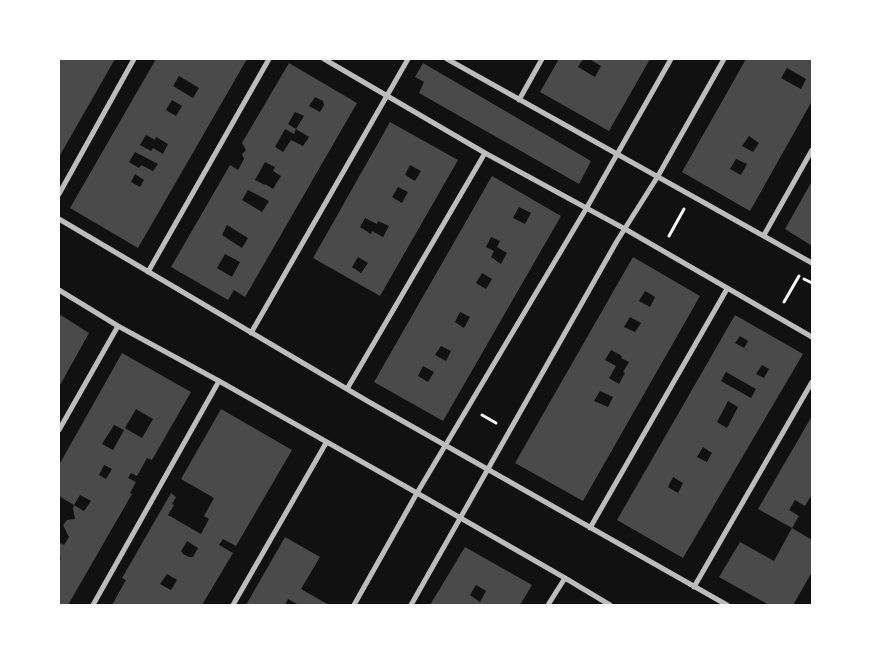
<!DOCTYPE html>
<html>
<head>
<meta charset="utf-8">
<style>
  body { margin:0 }
  #map { position:relative; width:871px; height:664px; overflow:hidden; background:#111; font-family:"Source Serif 4",serif }
  canvas { display:block }
  .frame { position:absolute; inset:0; border:60px solid #fff; pointer-events:none }
</style>
</head>
<body>
<div id="map">
<canvas width="871" height="664"></canvas>
<div class="frame"></div>
</div>
<script>
const context = document.querySelector('canvas').getContext('2d');
context.lineJoin = 'round';
function paint(path, color) { context.fillStyle = color; context.fill(path, 'evenodd'); }
function strokePath(path, color, width, dash) { context.strokeStyle = color; context.lineWidth = width; context.lineCap = dash ? 'butt' : 'round'; context.setLineDash(dash || []); context.stroke(path); }
const building = new Path2D(`
  M 59,59 L 115,59 L 59,157 Z
  M 156,59 L 247,59 L 138,248 L 70,208 ZM 179,76 L 199,88 L 193,98 L 173,86 ZM 172,100 L 182,106 L 176,116 L 166,110 ZM 146,135 L 155,140 L 156,137 L 168,144 L 163,154 L 153,148 L 151,151 L 140,145 ZM 135,152 L 158,164 L 153,171 L 141,165 L 139,168 L 129,162 ZM 135,174 L 144,180 L 140,187 L 131,182 Z
  M 559,59 L 583,59 L 578,67 L 595,77 L 601,66 L 589,59 L 650,59 L 609,131 L 540,92 Z
  M 746,59 L 812,59 L 812,101 L 750,211 L 682,172 ZM 787,68 L 806,79 L 801,89 L 781,78 ZM 749,136 L 759,143 L 753,152 L 742,146 ZM 736,159 L 747,164 L 741,175 L 730,169 Z
  M 289,63 L 357,103 L 245,297 L 234,290 L 228,300 L 171,267 L 230,165 L 238,170 L 244,159 L 242,154 L 246,150 L 242,143 ZM 315,97 L 323,101 L 324,105 L 320,112 L 309,106 ZM 295,112 L 304,116 L 296,129 L 309,137 L 303,146 L 291,140 L 283,152 L 275,147 L 285,129 L 294,134 L 296,129 L 288,124 ZM 265,162 L 275,167 L 273,171 L 281,176 L 273,189 L 265,184 L 265,185 L 255,180 ZM 248,190 L 269,201 L 262,212 L 242,200 ZM 227,225 L 248,238 L 242,248 L 222,235 ZM 225,254 L 240,262 L 232,277 L 217,268 Z
  M 423,63 L 591,161 L 579,184 L 419,93 L 424,82 L 415,77 Z
  M 390,122 L 458,160 L 380,296 L 313,258 ZM 410,165 L 421,171 L 415,181 L 405,175 ZM 398,187 L 408,192 L 402,203 L 392,197 ZM 365,218 L 377,224 L 378,221 L 389,226 L 383,237 L 372,231 L 371,234 L 360,227 ZM 358,257 L 368,263 L 361,273 L 352,267 Z
  M 492,176 L 561,216 L 443,421 L 374,382 ZM 519,207 L 531,213 L 525,224 L 513,218 ZM 491,237 L 500,241 L 497,247 L 507,253 L 501,264 L 491,257 L 494,251 L 486,247 ZM 482,273 L 492,279 L 486,289 L 476,283 ZM 460,312 L 470,317 L 464,328 L 455,322 ZM 441,346 L 451,351 L 446,361 L 435,355 ZM 423,366 L 434,372 L 428,382 L 418,376 Z
  M 812,181 L 812,246 L 785,229 Z
  M 633,257 L 700,296 L 583,501 L 515,463 ZM 645,291 L 655,297 L 650,307 L 639,301 ZM 630,317 L 641,323 L 635,332 L 624,327 ZM 611,350 L 622,356 L 621,358 L 629,362 L 623,372 L 625,373 L 619,384 L 609,378 L 616,366 L 605,360 ZM 600,391 L 613,397 L 608,407 L 594,401 Z
  M 59,314 L 89,333 L 59,387 Z
  M 735,315 L 803,354 L 683,558 L 617,520 ZM 740,336 L 748,341 L 744,348 L 735,343 ZM 762,365 L 769,369 L 764,378 L 756,374 ZM 726,372 L 756,389 L 751,398 L 721,381 ZM 728,401 L 738,407 L 727,428 L 717,422 ZM 703,447 L 712,453 L 707,462 L 697,457 ZM 673,477 L 683,483 L 678,493 L 668,487 Z
  M 122,353 L 191,392 L 152,460 L 147,458 L 137,476 L 131,473 L 128,478 L 136,482 L 130,493 L 132,494 L 68,605 L 59,605 L 59,563 L 61,558 L 59,556 L 59,542 L 64,545 L 69,537 L 63,525 L 67,520 L 75,519 L 73,508 L 74,505 L 84,511 L 91,501 L 80,495 L 74,505 L 59,496 L 59,465 ZM 136,409 L 153,419 L 142,438 L 125,428 ZM 114,425 L 124,430 L 113,450 L 102,444 ZM 104,465 L 112,469 L 106,479 L 99,475 Z
  M 221,409 L 292,450 L 236,546 L 223,539 L 219,545 L 233,553 L 202,605 L 112,605 L 126,580 L 122,578 L 171,493 L 176,497 L 172,504 L 174,505 L 168,515 L 201,534 L 209,519 L 204,516 L 214,498 L 181,479 ZM 187,541 L 198,548 L 193,557 L 189,557 L 183,554 L 181,551 ZM 167,574 L 177,580 L 171,590 L 160,584 Z
  M 812,416 L 812,494 L 805,506 L 795,500 L 789,510 L 799,516 L 792,528 L 758,509 Z
  M 792,528 L 812,540 L 812,572 L 793,605 L 769,605 L 719,577 L 740,542 L 774,561 Z
  M 285,537 L 320,557 L 301,589 L 329,605 L 299,605 L 288,599 L 285,605 L 246,605 Z
  M 465,547 L 532,585 L 520,605 L 430,605 ZM 476,585 L 486,591 L 480,602 L 470,595 Z`);
const path = new Path2D(`
  M 669,236 L 684,209
  M 804,279 L 812,283
  M 784,302 L 799,276
  M 482,415 L 496,423`);
const minor = new Path2D(`
  M 324,59 L 485,153 L 625,229 L 812,337
  M 447,59 L 812,263
  M 519,100 L 542,59
  M 59,194 L 134,59
  M 59,219 L 369,402 L 727,605
  M 764,235 L 812,150
  M 148,272 L 269,59
  M 59,290 L 118,326 L 219,381 L 417,493 L 565,578 L 610,605
  M 251,333 L 408,59
  M 347,389 L 485,153
  M 59,430 L 118,326
  M 590,528 L 727,289
  M 694,587 L 812,382
  M 93,605 L 219,381
  M 233,605 L 326,443
  M 354,605 L 417,493 L 586,209 L 671,59
  M 411,605 L 617,241 L 658,176 L 724,59
  M 548,605 L 565,578`);
paint(building, '#4a4a4a');
strokePath(path, '#f5f5f5', 3);
strokePath(minor, '#bcbcbc', 5);
</script>
</body>
</html>
